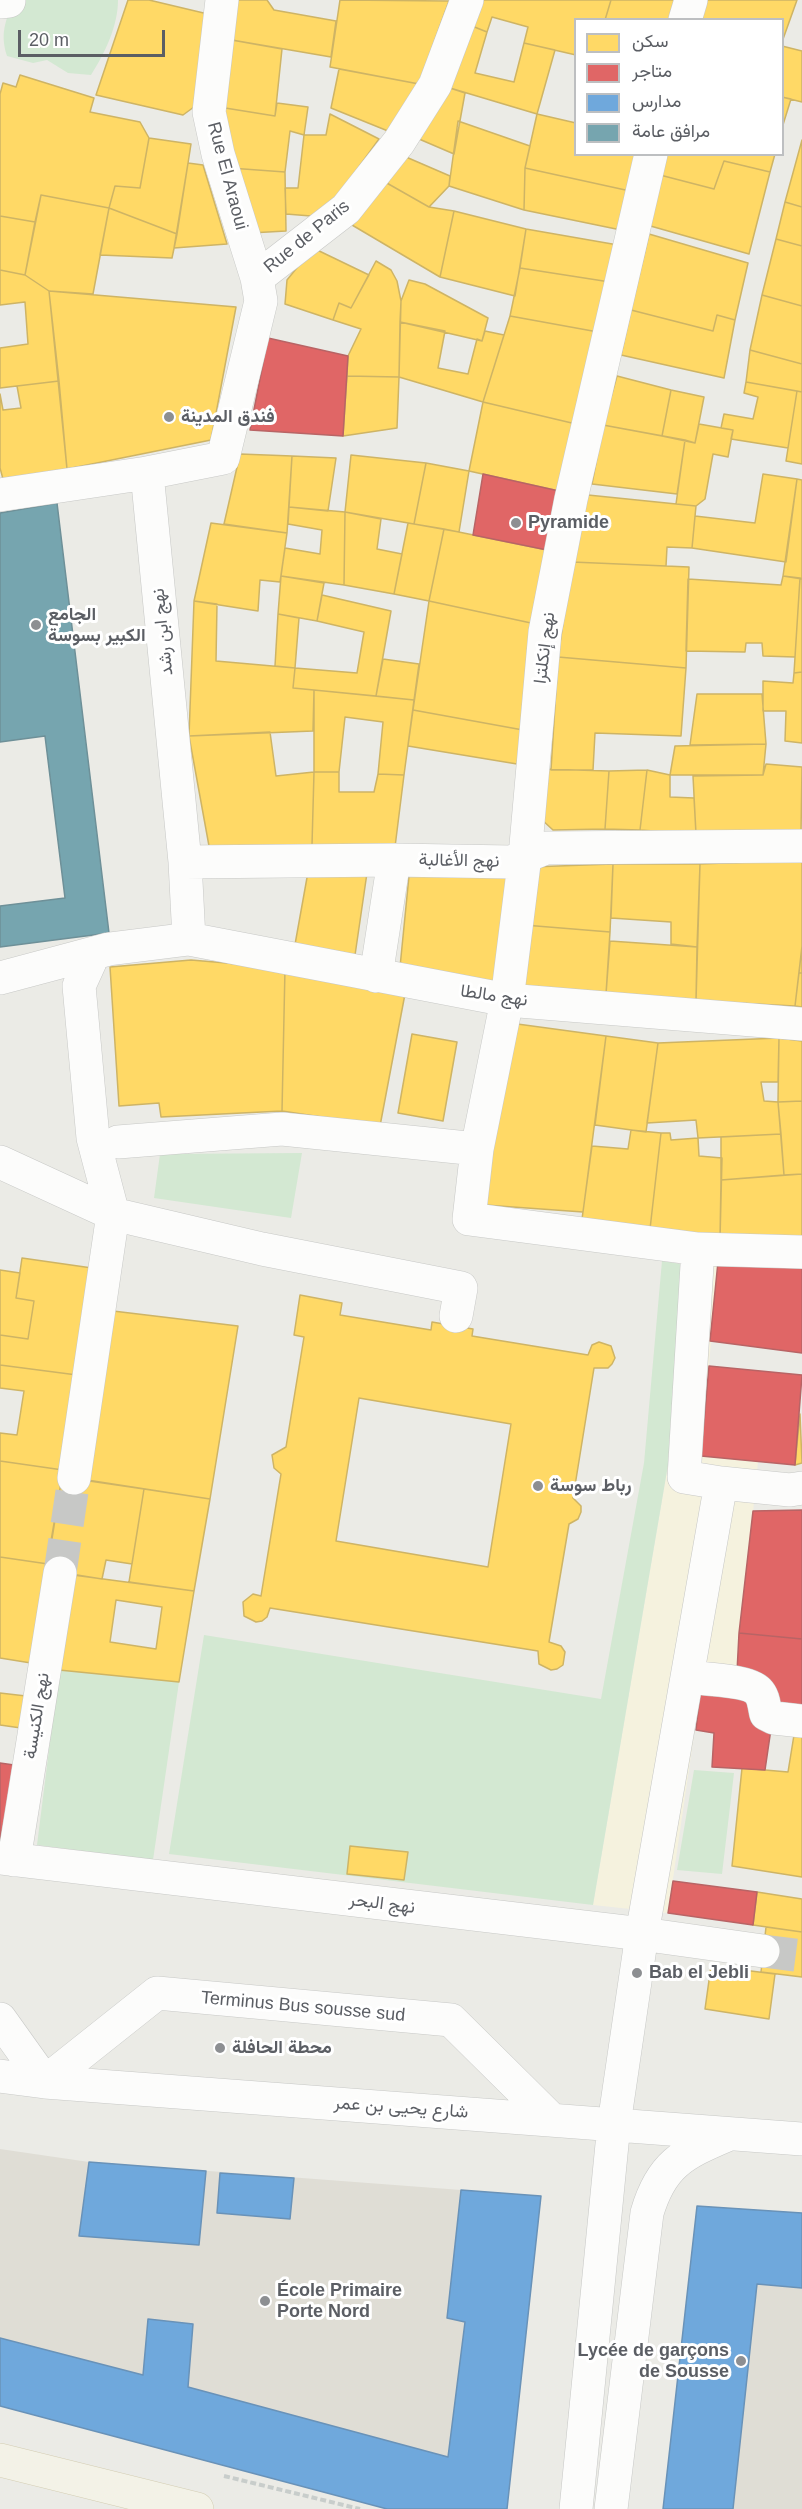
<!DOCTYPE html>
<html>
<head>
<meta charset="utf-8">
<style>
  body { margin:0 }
  #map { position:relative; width:802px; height:2509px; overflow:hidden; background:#ebebe6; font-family:Helvetica,Vazirmatn,sans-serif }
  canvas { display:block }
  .legend { position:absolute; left:574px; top:18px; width:210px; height:138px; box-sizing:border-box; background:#fff; border:2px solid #bdbfc1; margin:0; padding:8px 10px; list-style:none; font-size:18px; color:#5b5e64 }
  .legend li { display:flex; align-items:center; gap:12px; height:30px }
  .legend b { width:30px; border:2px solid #bdbfc1 }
  .scale { position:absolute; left:18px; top:30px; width:147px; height:27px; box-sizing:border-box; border:3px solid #5b5e64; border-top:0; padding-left:8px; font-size:18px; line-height:21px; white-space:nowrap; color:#5b5e64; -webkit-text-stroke:4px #fff; paint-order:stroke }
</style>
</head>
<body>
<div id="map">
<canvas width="802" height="2509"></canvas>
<ul class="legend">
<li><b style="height:16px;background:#ffd966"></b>سكن</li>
<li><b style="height:16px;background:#e06666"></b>متاجر</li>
<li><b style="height:16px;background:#6fa8dc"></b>مدارس</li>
<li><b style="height:16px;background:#76a5af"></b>مرافق عامة</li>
</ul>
<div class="scale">20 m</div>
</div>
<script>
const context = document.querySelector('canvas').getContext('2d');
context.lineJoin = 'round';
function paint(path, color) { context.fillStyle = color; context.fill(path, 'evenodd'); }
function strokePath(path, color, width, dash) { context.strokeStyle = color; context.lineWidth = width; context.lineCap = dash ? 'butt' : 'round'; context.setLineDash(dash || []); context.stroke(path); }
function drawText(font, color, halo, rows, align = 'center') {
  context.font = font + ' Helvetica,Vazirmatn,sans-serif'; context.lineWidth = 6; context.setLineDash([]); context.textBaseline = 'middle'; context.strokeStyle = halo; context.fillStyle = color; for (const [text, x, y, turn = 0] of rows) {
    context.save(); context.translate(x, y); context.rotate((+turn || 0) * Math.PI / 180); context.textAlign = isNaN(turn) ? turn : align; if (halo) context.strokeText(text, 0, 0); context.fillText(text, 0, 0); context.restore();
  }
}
const commercial = new Path2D(`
  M 718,1262 L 701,1456 L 758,1462 L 737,1672 L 700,1694 L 668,1913 L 593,1905 L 668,1465 L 681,1264 Z`);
const education = new Path2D(`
  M 0,2149 L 89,2162 L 541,2196 L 507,2509 L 387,2509 L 0,2406 Z
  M 697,2206 L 802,2213 L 802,2509 L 663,2509 Z`);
const green = new Path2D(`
  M 14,0 L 118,0 C 118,26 105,53 91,75 L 68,73 L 47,60 L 33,63 L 7,56 C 0,34 5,22 14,0 Z
  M 302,1153 L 291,1218 L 154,1198 L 160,1154 Z
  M 662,1261 L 681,1264 L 668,1465 L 593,1905 L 169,1854 L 204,1635 L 601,1699 L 644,1463 Z
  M 59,1670 L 179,1682 L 153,1860 L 37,1845 Z
  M 694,1770 L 734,1773 L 722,1874 L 677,1870 Z`);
const homes = new Path2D(`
  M 128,0 L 149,0 L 212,15 L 198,104 L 183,115 L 96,95 Z
  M 231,0 L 267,0 L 274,10 L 336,21 L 331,57 L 226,39 Z
  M 340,0 L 449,1 L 419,84 L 330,67 Z
  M 483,0 L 611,0 L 605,20 L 576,20 L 576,55 L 524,43 L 528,27 L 492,17 L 487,32 L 472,26 Z
  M 611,0 L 680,0 L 675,20 L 605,20 Z
  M 707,0 L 797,0 L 782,42 L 782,20 L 700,20 Z
  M 472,26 L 487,32 L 475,73 L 514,82 L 524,43 L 555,50 L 537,114 L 450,88 Z
  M 226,39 L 282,49 L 275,116 L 219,107 Z
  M 782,46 L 802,51 L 802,102 L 782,97 Z
  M 339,69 L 419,84 L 388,131 L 331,108 Z
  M 20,75 L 94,98 L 90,112 L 140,122 L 149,138 L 140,188 L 115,186 L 109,208 L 41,195 L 35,222 L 0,216 L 0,94 L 3,83 L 16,87 Z
  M 450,88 L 465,93 L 454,154 L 419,139 Z
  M 782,97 L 791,99 L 782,128 Z
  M 277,103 L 308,107 L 304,135 L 290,131 L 285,172 L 230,168 L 219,107 L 275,116 Z
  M 330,114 L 379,139 L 335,200 L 311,216 L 286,214 L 285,188 L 298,188 L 304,135 L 326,135 Z
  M 537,114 L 576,123 L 576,154 L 639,154 L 630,191 L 525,168 Z
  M 458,121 L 530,146 L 525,168 L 524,210 L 449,186 Z
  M 149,138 L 191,144 L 177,234 L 109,208 L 115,186 L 140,188 Z
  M 802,140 L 802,207 L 785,202 Z
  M 664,154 L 775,154 L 770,172 L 724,161 L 714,189 L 660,175 Z
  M 406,157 L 450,176 L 449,186 L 429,207 L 385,182 Z
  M 724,161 L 770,172 L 749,254 L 647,225 L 660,175 L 714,189 Z
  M 188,163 L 203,165 L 227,244 L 174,248 Z
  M 230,168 L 285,172 L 286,231 L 250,233 Z
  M 525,168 L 630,191 L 621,230 L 524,210 Z
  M 385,182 L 429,207 L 454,211 L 440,277 L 352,225 Z
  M 41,195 L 109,208 L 93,294 L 49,291 L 25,275 Z
  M 785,202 L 802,207 L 802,246 L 776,239 Z
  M 109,208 L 177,234 L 172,258 L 100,255 Z
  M 454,211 L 526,229 L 515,296 L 440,277 Z
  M 0,216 L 35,222 L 25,275 L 0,270 Z
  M 526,229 L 618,245 L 610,282 L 520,268 Z
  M 649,234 L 748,263 L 735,320 L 717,315 L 713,331 L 631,310 Z
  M 776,239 L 802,246 L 802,306 L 762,295 Z
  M 313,248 L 369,275 L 351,308 L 339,303 L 333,320 L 285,304 L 287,280 Z
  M 376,261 L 391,270 L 397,281 L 401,301 L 399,377 L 347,376 L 348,356 L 361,329 L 333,320 L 339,303 L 351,308 Z
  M 520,268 L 610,282 L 598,332 L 510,316 Z
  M 0,270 L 25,275 L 49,291 L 59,381 L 0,388 L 0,348 L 28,344 L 25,302 L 0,305 Z
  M 409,280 L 425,284 L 488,318 L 482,341 L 400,322 L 401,301 Z
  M 49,291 L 236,307 L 211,440 L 67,469 Z
  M 762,295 L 802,306 L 802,364 L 750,350 Z
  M 631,310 L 713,331 L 717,315 L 735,320 L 724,378 L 621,355 Z
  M 510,316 L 598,332 L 576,424 L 483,402 Z
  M 400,322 L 445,331 L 438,368 L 468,374 L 477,339 L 482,341 L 485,331 L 504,335 L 483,402 L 399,377 Z
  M 750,350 L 802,364 L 802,392 L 746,382 Z
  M 347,376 L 399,377 L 397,428 L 343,436 Z
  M 617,376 L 671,390 L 662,436 L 603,425 Z
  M 59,381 L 67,469 L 3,479 L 0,468 L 0,394 L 3,410 L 21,408 L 17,386 Z
  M 746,382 L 797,391 L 788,448 L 731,439 L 733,430 L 721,428 L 724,414 L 753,419 L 758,397 L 744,393 Z
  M 671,390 L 704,397 L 695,443 L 662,436 Z
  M 797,391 L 802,392 L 802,464 L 786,461 Z
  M 483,402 L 576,424 L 559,491 L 469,471 Z
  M 699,424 L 733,430 L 728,457 L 713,454 L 705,499 L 696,506 L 676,504 L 685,440 L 695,443 Z
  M 603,425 L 685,440 L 677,494 L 592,484 Z
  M 240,454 L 292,456 L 287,533 L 224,524 Z
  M 351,455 L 426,463 L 414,524 L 345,512 Z
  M 292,456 L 336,458 L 328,511 L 289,507 Z
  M 426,463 L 469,471 L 459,532 L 414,524 Z
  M 763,474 L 797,479 L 786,562 L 692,548 L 695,516 L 755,523 Z
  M 797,479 L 802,480 L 802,579 L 783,576 Z
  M 588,495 L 696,506 L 692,548 L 667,547 L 666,566 L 572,562 Z
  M 289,507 L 345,512 L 344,585 L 281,576 L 285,548 L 320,554 L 322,530 L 288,524 Z
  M 345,512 L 381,519 L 377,549 L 402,554 L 394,594 L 344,585 Z
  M 211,523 L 287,533 L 280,582 L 260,580 L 258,611 L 194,601 Z
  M 408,523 L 444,529 L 429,601 L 394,594 Z
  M 444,529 L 547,550 L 531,623 L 429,601 Z
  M 572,562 L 689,567 L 686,668 L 558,657 Z
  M 281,576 L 324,583 L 317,621 L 278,614 Z
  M 783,576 L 800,578 L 795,657 L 763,656 L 762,643 L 746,643 L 745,652 L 686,651 L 688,579 L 781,585 Z
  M 800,578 L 802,579 L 802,672 L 794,673 Z
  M 322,595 L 391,611 L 376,696 L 293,688 L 295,668 L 357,673 L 364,632 L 317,621 Z
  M 194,601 L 217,604 L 216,661 L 295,668 L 293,688 L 314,690 L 313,731 L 189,736 Z
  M 429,601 L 531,623 L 523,730 L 413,710 Z
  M 278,614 L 299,618 L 295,668 L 275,666 Z
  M 558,657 L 686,668 L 681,736 L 595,733 L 593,770 L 551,770 Z
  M 383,659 L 419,664 L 414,700 L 376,696 Z
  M 802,672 L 802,743 L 785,741 L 786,711 L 763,711 L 763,681 L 793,683 L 794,673 Z
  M 314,690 L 414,700 L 404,775 L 378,774 L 383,722 L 345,717 L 339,772 L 314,772 Z
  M 697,694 L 762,694 L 766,744 L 690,745 Z
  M 413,710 L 523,730 L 517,764 L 408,746 Z
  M 270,732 L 276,776 L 314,772 L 312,845 L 209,846 L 189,736 Z
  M 766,744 L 763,775 L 670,775 L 675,746 Z
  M 766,764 L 802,767 L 801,833 L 696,834 L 693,776 L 763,775 Z
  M 543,769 L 609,771 L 605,829 L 553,830 L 540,818 Z
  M 647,770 L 640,830 L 605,829 L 609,771 Z
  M 647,770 L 670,775 L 670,797 L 694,798 L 696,834 L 640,830 Z
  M 314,772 L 339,772 L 339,792 L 374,792 L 378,774 L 404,775 L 395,847 L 312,845 Z
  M 802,860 L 802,946 L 795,1006 L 696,1001 L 700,864 Z
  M 613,864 L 700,864 L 697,947 L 671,944 L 671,922 L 611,918 Z
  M 613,864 L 610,932 L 524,925 L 531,867 Z
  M 410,866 L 514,873 L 501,985 L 400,967 Z
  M 308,872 L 367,873 L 354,962 L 294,950 Z
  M 524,925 L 610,932 L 606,994 L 519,987 Z
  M 610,941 L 697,947 L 696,1001 L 606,994 Z
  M 802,946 L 802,973 L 799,973 Z
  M 191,960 L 285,968 L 282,1111 L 161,1117 L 159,1103 L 119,1106 L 110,967 Z
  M 285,968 L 405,994 L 380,1126 L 282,1111 Z
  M 799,973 L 802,973 L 802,1007 L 795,1006 Z
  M 510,1023 L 606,1036 L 583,1212 L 485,1205 Z
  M 412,1034 L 457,1042 L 443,1121 L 398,1113 Z
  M 606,1036 L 658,1043 L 646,1132 L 595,1125 Z
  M 779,1038 L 778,1082 L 761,1082 L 764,1101 L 778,1102 L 781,1134 L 698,1138 L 696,1120 L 647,1123 L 658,1043 Z
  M 779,1038 L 802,1041 L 802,1101 L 778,1102 Z
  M 802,1101 L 802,1174 L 784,1175 L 778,1102 Z
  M 631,1130 L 661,1133 L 650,1229 L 582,1219 L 592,1146 L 628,1149 Z
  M 661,1133 L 670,1133 L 671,1140 L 698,1138 L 699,1156 L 722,1158 L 720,1239 L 650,1229 Z
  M 781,1134 L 784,1175 L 721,1180 L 721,1137 Z
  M 802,1174 L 802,1242 L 720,1239 L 721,1180 Z
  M 22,1258 L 92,1268 L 77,1375 L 0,1365 L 0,1335 L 28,1339 L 34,1301 L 16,1298 Z
  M 0,1270 L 20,1273 L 16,1298 L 34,1301 L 28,1339 L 0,1335 Z
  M 300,1295 L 342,1303 L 340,1315 L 431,1330 L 432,1322 L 473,1329 L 472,1336 L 588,1355 L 592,1345 L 599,1342 L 611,1346 L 615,1358 L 612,1364 L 608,1368 L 594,1368 L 573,1498 L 581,1506 L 581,1512 L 578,1519 L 569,1524 L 549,1642 L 561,1646 L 565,1652 L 563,1665 L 557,1669 L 551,1670 L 539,1664 L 538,1651 L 270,1608 L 267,1617 L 262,1621 L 256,1622 L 244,1616 L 243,1602 L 253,1594 L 261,1596 L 281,1474 L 274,1468 L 272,1455 L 286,1447 L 304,1337 L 294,1335 ZM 359,1398 L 511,1424 L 488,1567 L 336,1541 Z
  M 113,1311 L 238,1326 L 210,1499 L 87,1480 Z
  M 0,1365 L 77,1375 L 63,1470 L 0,1461 L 0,1433 L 17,1435 L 24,1391 L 0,1388 Z
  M 800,1414 L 802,1463 L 795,1465 Z
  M 0,1461 L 63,1470 L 48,1564 L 0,1557 Z
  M 62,1477 L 144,1489 L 132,1564 L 106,1560 L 102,1579 L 46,1570 Z
  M 144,1489 L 210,1499 L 194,1591 L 129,1582 Z
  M 0,1557 L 48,1564 L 31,1663 L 0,1658 Z
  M 73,1575 L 194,1591 L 179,1682 L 59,1670 ZM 116,1600 L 162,1607 L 156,1649 L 110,1642 Z
  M 0,1693 L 26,1696 L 21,1728 L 0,1725 Z
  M 794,1735 L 802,1736 L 802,1877 L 732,1866 L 742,1768 L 788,1772 Z
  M 350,1846 L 408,1852 L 404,1880 L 347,1874 Z
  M 757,1892 L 802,1899 L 802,1932 L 753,1925 Z
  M 766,1927 L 802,1932 L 802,1977 L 761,1972 Z
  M 711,1966 L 775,1974 L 769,2019 L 705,2009 Z`);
const shops = new Path2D(`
  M 268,338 L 348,356 L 343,436 L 250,430 Z
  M 483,474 L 559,491 L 547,550 L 473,535 Z
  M 718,1262 L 802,1267 L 802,1353 L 710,1341 Z
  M 709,1366 L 802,1375 L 795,1465 L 701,1456 Z
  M 802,1510 L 802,1639 L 739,1633 L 753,1511 Z
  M 739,1633 L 802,1639 L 802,1711 L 779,1709 L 737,1672 Z
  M 700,1694 L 749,1697 L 752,1723 L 771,1729 L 765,1770 L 712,1767 L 714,1733 L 696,1730 Z
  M 0,1763 L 14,1765 L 0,1844 Z
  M 673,1881 L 757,1892 L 753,1925 L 668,1913 Z`);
const schools = new Path2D(`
  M 89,2162 L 206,2171 L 199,2245 L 79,2236 Z
  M 220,2173 L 294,2178 L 290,2219 L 217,2213 Z
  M 461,2190 L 541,2196 L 507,2509 L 387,2509 L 0,2406 L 0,2338 L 143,2375 L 148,2319 L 193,2324 L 188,2387 L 448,2457 L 465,2322 L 447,2318 Z
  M 697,2206 L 802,2213 L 802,2288 L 757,2284 L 733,2509 L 663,2509 Z`);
const public = new Path2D(`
  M 57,503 L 109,933 L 0,947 L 0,906 L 65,898 L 45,736 L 0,742 L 0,513 Z`);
const minorTunnel = new Path2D(`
  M 60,1573 L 74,1478
  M 763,1951 L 802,1956`);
const path = new Path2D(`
  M 224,2476 L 360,2509`);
const minor = new Path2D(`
  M 222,0 L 209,112 L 218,154 L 257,278
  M 0,2 L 9,1
  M 685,20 L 691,0
  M 147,473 L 223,458 L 261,301 L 257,278 L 346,209 L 399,142 L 435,85 L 467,0
  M 0,495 L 147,473 L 185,862 L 189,939
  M 185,862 L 394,860 L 511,862 L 546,848 L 802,846
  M 376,976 L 394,860
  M 0,978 L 109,949 L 189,939 L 507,1000 L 802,1024
  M 118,1142 L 282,1129 L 477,1149 L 469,1219 L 698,1249 L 684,1477 L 721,1483
  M 477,1149 L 507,1000 L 525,856 L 545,632 L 571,499 L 651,154
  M 0,1162 L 113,1214 L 262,1249 L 461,1288 L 456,1316
  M 698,1249 L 802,1252
  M 74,1478 L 113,1214 L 93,1138 L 79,986 L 94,953
  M 687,1677 C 703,1679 748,1680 758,1691 C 764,1697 764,1706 766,1714 L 774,1718 L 802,1721
  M 0,1858 L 642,1934 L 763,1951
  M 14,1860 L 60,1573
  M 0,2019 L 45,2082 L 157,1993 L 451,2020 L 551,2119
  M 0,2076 L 45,2082 L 802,2139
  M 576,2509 L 614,2124 L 642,1934 L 721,1483 L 790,1490 L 802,1488
  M 611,2509 L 647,2213 C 661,2165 682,2154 727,2135`);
const major = new Path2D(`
  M 0,2460 L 197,2509`);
const markers = [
  [169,417,6,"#8d8f92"],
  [516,523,6,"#8d8f92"],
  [36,625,6,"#8d8f92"],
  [538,1486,6,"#8d8f92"],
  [637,1973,6,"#8d8f92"],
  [220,2048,6,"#8d8f92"],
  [265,2301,6,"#8d8f92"],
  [741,2361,6,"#8d8f92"]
];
const streetNames = [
  ["Rue El Araoui",227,176,75],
  ["Rue de Paris",307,237,-39],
  ["نهج ابن رشد",163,632,-96],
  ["نهج إنكلترا",545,648,-83],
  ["نهج الأغالبة",459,861,1],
  ["نهج مالطا",494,996,8],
  ["نهج الكنيسة",37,1716,-81],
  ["نهج البحر",382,1904,7],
  ["Terminus Bus sousse sud",303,2007,5],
  ["شارع يحيى بن عمر",401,2108,4]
];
const poiNames = [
  ["فندق المدينة",181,417],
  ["Pyramide",528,523],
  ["الجامع",48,615],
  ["الكبير بسوسة",48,636],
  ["رباط سوسة",550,1486],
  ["Bab el Jebli",649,1973],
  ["محطة الحافلة",232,2048],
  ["École Primaire",277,2291],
  ["Porte Nord",277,2312],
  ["Lycée de garçons",729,2351,"right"],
  ["de Sousse",729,2372,"right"]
];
paint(commercial, '#f5f2de');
paint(education, '#dfddd5');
paint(green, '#d3e8d2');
paint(homes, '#ffd966');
strokePath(homes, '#ceb465', 1.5);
paint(shops, '#e06666');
strokePath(shops, '#b86465', 1.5);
paint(schools, '#6fa8dc');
strokePath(schools, '#6992b8', 1.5);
paint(public, '#76a5af');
strokePath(public, '#6e9098', 1.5);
strokePath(minorTunnel, '#c7c8c6', 33, [33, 16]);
strokePath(minor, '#c7c8c6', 34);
strokePath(major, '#d3cdb3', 34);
strokePath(path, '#c8cdcb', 4, [6, 3]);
strokePath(minor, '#fcfcfb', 33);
strokePath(major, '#f3f2e7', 33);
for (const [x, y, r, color] of markers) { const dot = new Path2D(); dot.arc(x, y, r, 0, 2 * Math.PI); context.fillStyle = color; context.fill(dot); strokePath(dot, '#fff', 2); }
drawText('18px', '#5b5e64', '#fff', streetNames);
drawText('bold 18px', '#5b5e64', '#fff', poiNames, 'left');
</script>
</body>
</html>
